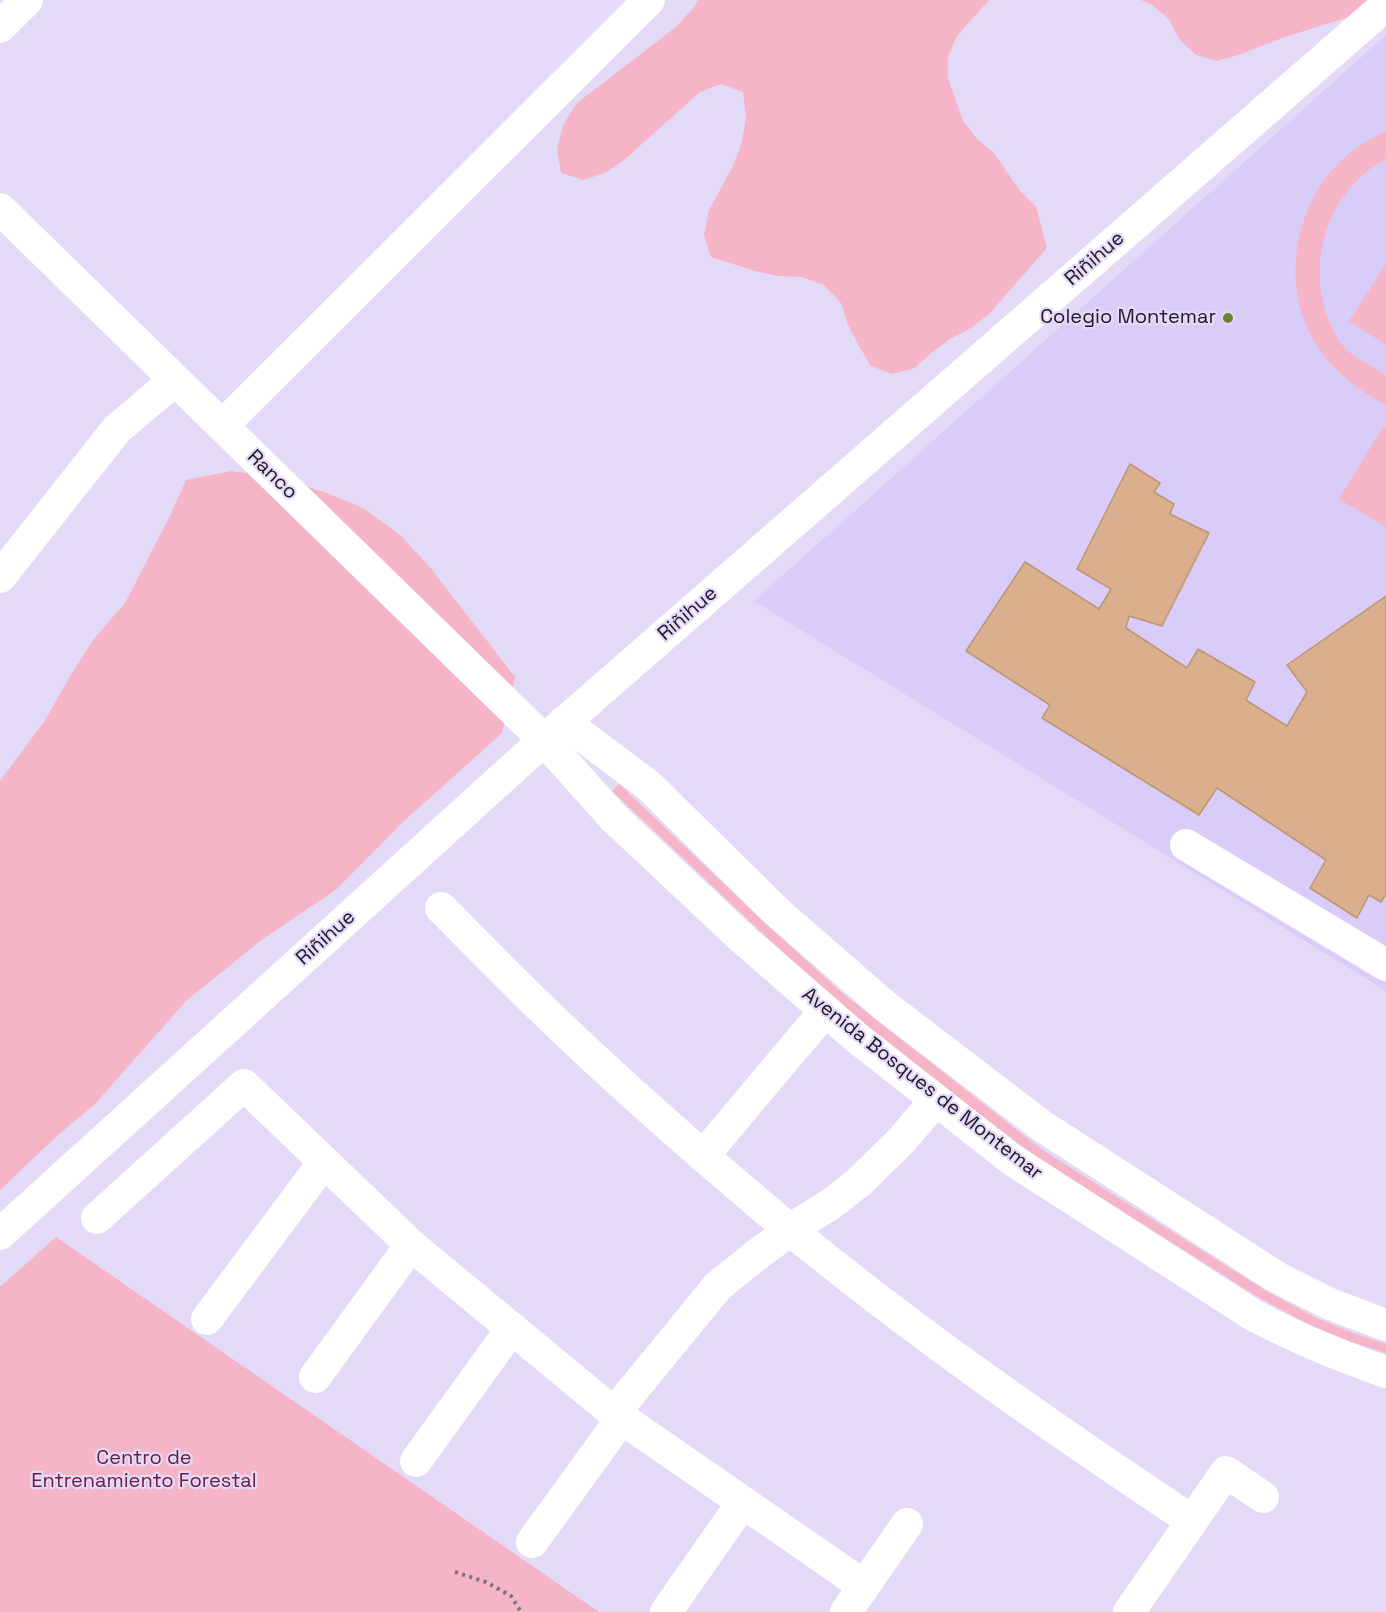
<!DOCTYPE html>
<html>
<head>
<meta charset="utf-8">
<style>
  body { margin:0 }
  canvas { display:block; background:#e3daf8 }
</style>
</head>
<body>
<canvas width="1386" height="1612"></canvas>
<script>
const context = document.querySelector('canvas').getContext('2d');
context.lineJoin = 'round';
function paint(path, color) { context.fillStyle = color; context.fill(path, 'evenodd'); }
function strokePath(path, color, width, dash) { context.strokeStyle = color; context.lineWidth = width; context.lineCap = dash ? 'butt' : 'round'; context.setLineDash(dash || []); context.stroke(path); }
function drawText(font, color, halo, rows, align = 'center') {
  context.font = font + ' "Space Grotesk",sans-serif'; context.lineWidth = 4.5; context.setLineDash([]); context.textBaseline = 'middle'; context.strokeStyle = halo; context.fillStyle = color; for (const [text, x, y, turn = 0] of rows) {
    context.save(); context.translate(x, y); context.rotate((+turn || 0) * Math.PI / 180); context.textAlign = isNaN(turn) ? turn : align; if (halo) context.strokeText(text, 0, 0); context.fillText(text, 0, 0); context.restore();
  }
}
const built = new Path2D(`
  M 1386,35 L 1386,991 L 754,601 Z`);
const green = new Path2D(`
  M 698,0 L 989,0 L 957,36 L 948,57 L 948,78 L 963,121 L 977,139 L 994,153 L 1020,191 L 1036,207 L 1047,248 L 988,315 L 971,328 L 950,339 L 931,353 L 915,368 L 892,374 L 871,366 L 859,346 L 848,325 L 841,303 L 824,285 L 802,277 L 778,276 L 755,271 L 711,257 L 704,235 L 709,210 L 733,166 L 742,142 L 746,118 L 743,92 L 721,84 L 700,92 L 623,161 L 605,173 L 583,180 L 561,173 L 557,149 L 563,125 L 577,103 L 676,27 L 694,7 Z
  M 1141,0 L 1377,0 L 1355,15 L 1285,37 L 1241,54 L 1217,61 L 1196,55 L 1179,39 L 1169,19 L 1152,5 Z
  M 1386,131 L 1386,159 C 1319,194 1299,287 1344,347 C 1351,356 1375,368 1386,375 L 1386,406 C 1359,389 1339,377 1320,350 C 1283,298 1290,224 1328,175 C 1343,155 1364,142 1386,131 Z
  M 1386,264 L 1386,345 L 1349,321 Z
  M 1383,427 L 1386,429 L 1386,527 L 1339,499 Z
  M 232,471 L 281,478 L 324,492 L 363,508 L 399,534 L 429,566 L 515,677 L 502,733 L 403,822 L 337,889 L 260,941 L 186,1001 L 95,1104 L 57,1136 L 0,1190 L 0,781 L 44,722 L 69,678 L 93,640 L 125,603 L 169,518 L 186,480 Z
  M 619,784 L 766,924 L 841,992 L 1041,1149 L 1263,1289 L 1314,1317 L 1353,1333 L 1386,1344 L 1386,1353 L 1349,1341 L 1310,1325 L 1258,1297 L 1038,1158 L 907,1060 L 835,999 L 760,931 L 612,791 Z
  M 56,1237 L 599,1612 L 0,1612 L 0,1287 Z`);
const building = new Path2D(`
  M 1130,464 L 1160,483 L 1154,492 L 1174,504 L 1170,514 L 1209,533 L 1162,626 L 1129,616 L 1126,628 L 1187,668 L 1198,649 L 1255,682 L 1246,700 L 1287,726 L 1307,692 L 1287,665 L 1386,596 L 1386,894 L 1381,902 L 1369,895 L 1357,918 L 1310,888 L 1326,860 L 1217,788 L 1199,815 L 1042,718 L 1050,705 L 966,651 L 1025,562 L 1099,609 L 1111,589 L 1077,569 Z`);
const path = new Path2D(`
  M 455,1572 L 486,1582 L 511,1596 L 521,1612`);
const minor = new Path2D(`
  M 0,27 L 27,0
  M 0,209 L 544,740 L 614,818 L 743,939 L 857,1038 L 1011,1159 L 1253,1315 C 1296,1338 1340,1356 1386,1372
  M 222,426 L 649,0
  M 0,577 L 117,429 L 175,380
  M 564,722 L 648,785 L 776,911 L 885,1006 L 1042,1126 L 1278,1278 L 1330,1304 L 1386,1325
  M 1186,845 L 1386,965
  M 441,908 C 473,940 505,973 538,1005 C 618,1083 703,1157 789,1229 C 917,1334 1054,1429 1192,1521
  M 703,1156 L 825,1011
  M 97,1218 L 244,1085 L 411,1245 L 614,1413 L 864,1586
  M 0,1234 L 544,740 L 1386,5
  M 207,1319 L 324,1162
  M 315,1377 L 411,1245
  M 614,1413 L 718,1286 L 759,1253 L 802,1222 L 831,1204 L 859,1182 L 901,1141 L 936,1100
  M 416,1461 L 512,1328
  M 532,1542 L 622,1418
  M 666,1612 L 743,1502
  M 846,1612 L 907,1524
  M 1129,1612 L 1226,1472 L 1263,1497`);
const markers = [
  [1228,318,6,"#6f802f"]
];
const streetNames = [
  ["Riñihue",1095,259,-41],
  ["Ranco",272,475,44],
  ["Riñihue",688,614,-41],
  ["Riñihue",326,938,-42],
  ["Avenida Bosques de Montemar",922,1084,38]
];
const poiNames = [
  ["Colegio Montemar",1216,318]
];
const parkNames = [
  ["Centro de",144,1459],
  ["Entrenamiento Forestal",144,1482]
];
paint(built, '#daccf9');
paint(green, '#f6b4c7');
paint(building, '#daaf8d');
strokePath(building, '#bf9574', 1.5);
strokePath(path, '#7a7289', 4, [3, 4.5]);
strokePath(minor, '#fff', 32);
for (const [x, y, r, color] of markers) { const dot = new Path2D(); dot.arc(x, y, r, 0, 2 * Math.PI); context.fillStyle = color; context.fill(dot); strokePath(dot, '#e3daf8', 2); }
drawText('20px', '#1d1728', '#e3daf8', streetNames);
drawText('20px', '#1d1728', '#e3daf8', poiNames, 'right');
drawText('20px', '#70183d', '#e3daf8', parkNames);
</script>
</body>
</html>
